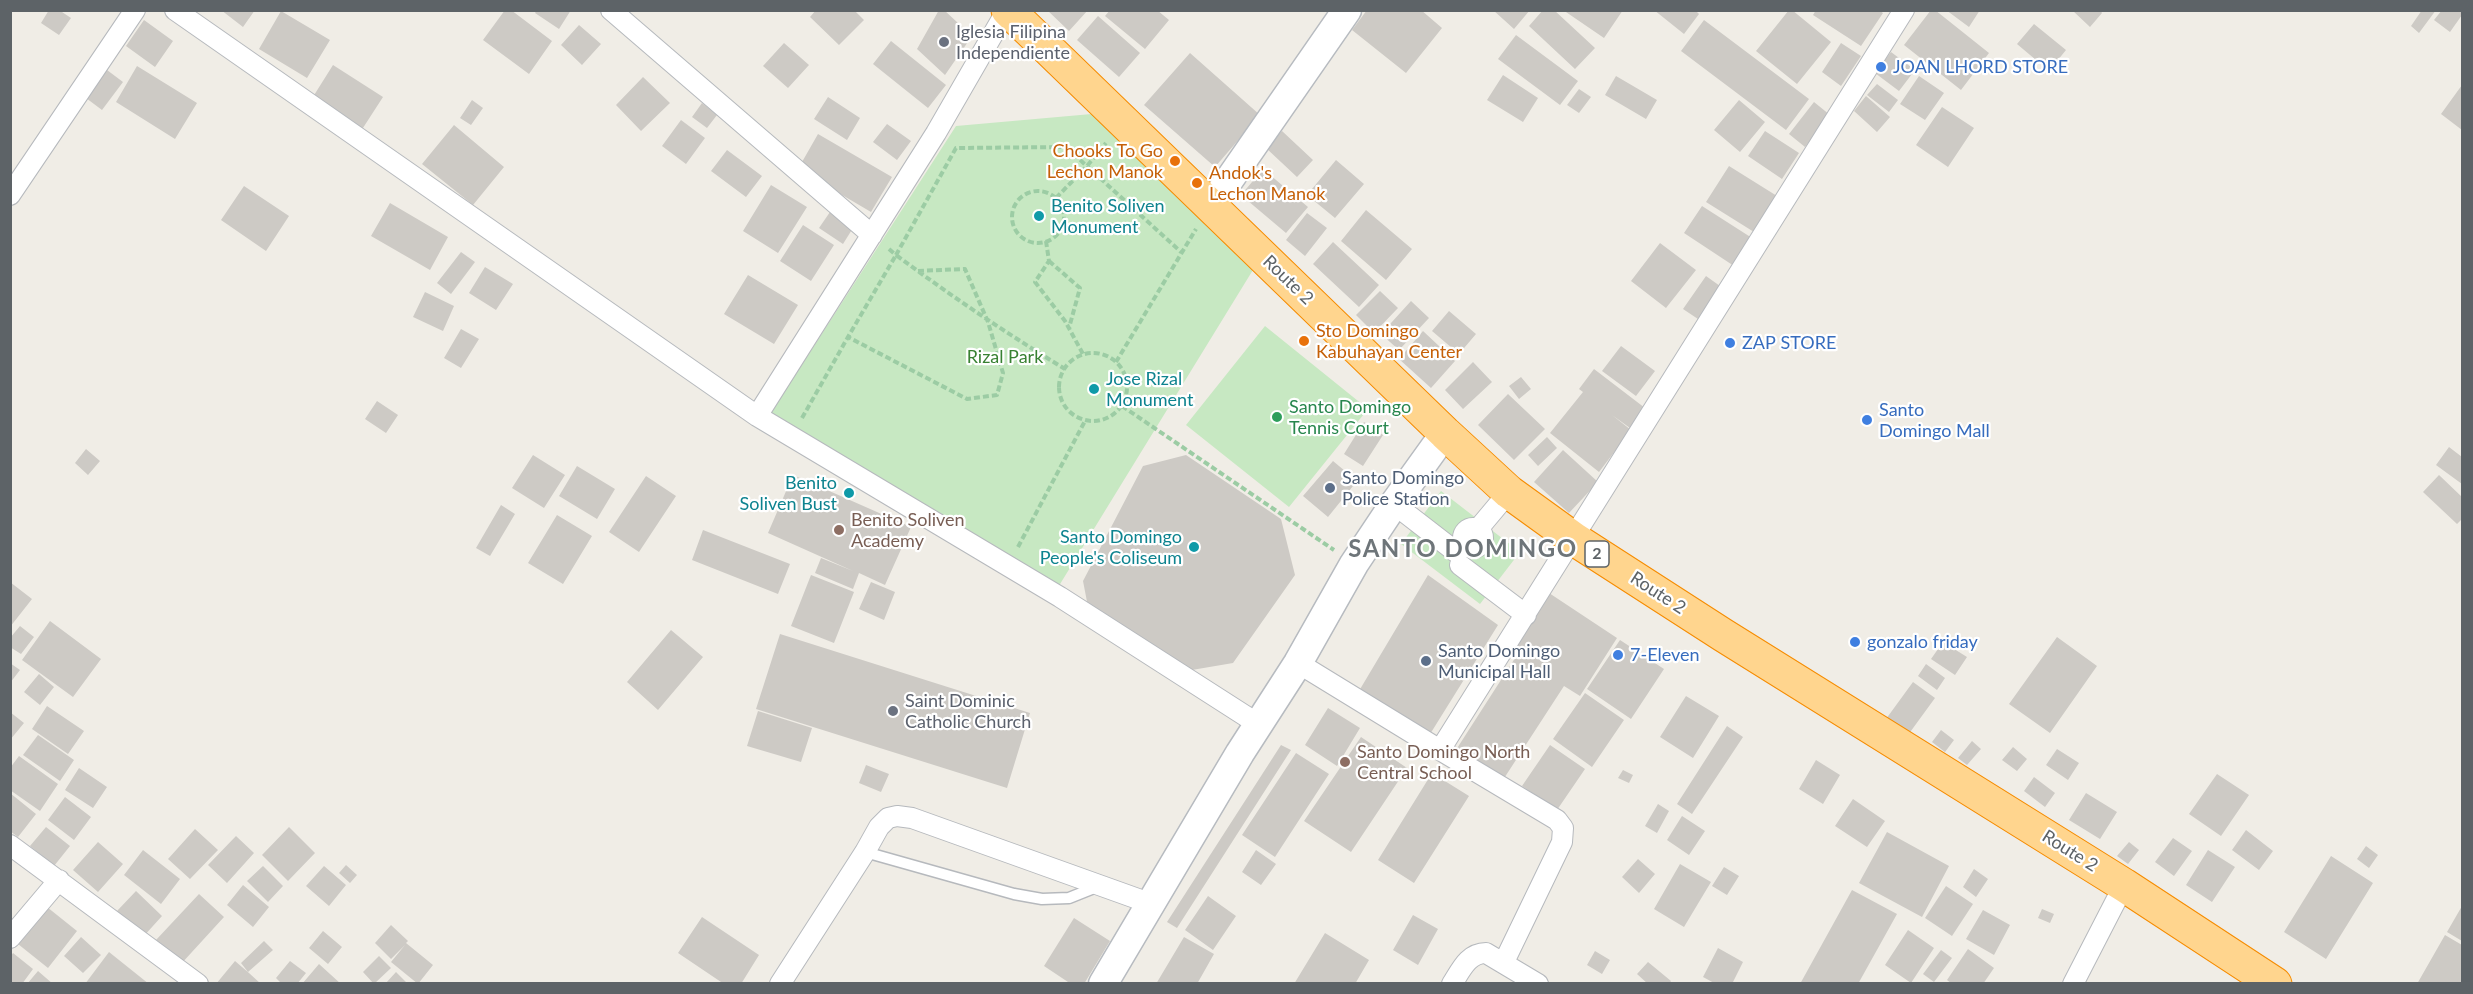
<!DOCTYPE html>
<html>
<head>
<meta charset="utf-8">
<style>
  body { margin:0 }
  #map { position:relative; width:2473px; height:994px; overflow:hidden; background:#f0ede6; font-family:Lato,sans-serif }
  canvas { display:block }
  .frame { position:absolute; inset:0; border:12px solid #5d6367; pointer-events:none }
</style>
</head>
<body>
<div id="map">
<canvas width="2473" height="994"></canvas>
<div class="frame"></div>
</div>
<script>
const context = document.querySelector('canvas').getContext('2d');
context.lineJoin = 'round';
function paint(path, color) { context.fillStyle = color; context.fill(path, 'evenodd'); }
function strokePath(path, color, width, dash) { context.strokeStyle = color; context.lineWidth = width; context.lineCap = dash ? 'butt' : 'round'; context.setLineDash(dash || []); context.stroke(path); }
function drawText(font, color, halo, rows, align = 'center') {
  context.font = font + ' Lato,sans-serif'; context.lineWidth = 4.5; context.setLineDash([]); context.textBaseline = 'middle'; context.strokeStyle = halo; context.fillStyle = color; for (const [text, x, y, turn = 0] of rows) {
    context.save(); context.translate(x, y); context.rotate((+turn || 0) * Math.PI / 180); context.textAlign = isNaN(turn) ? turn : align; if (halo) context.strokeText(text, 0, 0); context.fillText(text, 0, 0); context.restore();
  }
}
const green = new Path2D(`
  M 1103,113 L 1256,265 L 1057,589 L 770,414 L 956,126 Z
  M 1265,326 L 1368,409 L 1289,507 L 1186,425 Z
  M 1441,491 L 1520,552 L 1480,604 L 1401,544 Z`);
const building = new Path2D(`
  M 49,10 L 59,10 L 71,18 L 59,35 L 41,23 Z
  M 221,10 L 255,10 L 243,27 Z
  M 505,10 L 511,10 L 552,41 L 529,74 L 483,40 Z
  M 537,10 L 571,10 L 559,29 L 535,13 Z
  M 816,10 L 854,10 L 864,20 L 839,45 L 810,17 Z
  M 939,10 L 944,10 L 972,36 L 945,75 L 917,49 Z
  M 1047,10 L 1088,10 L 1069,31 Z
  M 1110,10 L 1157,10 L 1169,20 L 1145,49 L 1105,16 Z
  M 1367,10 L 1421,10 L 1442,28 L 1406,73 L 1352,30 Z
  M 1493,10 L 1530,10 L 1514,29 Z
  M 1543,10 L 1554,10 L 1595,48 L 1575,69 L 1529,26 Z
  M 1563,10 L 1623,10 L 1604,38 Z
  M 1654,10 L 1695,10 L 1699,14 L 1684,34 Z
  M 1789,10 L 1792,10 L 1831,42 L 1797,84 L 1756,51 Z
  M 1816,10 L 1879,10 L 1883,13 L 1861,46 L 1813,15 Z
  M 1931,10 L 1935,10 L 1989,53 L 1961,90 L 1904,45 Z
  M 1946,10 L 1980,10 L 1969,27 Z
  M 2072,10 L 2100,10 L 2102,13 L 2090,27 Z
  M 2422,10 L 2436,10 L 2419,33 L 2411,26 Z
  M 2442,10 L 2462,10 L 2462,15 L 2450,32 L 2434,20 Z
  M 281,11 L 330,40 L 307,78 L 259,49 Z
  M 1098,16 L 1140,53 L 1119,77 L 1077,40 Z
  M 144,20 L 173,41 L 155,67 L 126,46 Z
  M 1704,20 L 1809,99 L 1786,130 L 1681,51 Z
  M 2034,24 L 2066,50 L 2049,71 L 2017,44 Z
  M 579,25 L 601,44 L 582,65 L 561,45 Z
  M 1516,35 L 1578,81 L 1560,105 L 1498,59 Z
  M 891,41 L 946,85 L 928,108 L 873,64 Z
  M 784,43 L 809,65 L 788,88 L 763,66 Z
  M 1841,43 L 1861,56 L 1841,86 L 1822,72 Z
  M 1891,52 L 1915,70 L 1899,91 L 1875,73 Z
  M 1190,53 L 1260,115 L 1215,167 L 1144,105 Z
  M 333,65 L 383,97 L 361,131 L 311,100 Z
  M 137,66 L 197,103 L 175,139 L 116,102 Z
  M 103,67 L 123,82 L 102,110 L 82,95 Z
  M 1503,75 L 1538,98 L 1523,122 L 1487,100 Z
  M 1616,76 L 1657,100 L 1646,119 L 1605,95 Z
  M 1919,76 L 1944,93 L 1925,120 L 1900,104 Z
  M 643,77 L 670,103 L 641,131 L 616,105 Z
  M 1877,84 L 1898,100 L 1889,112 L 1867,95 Z
  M 2462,85 L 2462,130 L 2441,114 Z
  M 1579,89 L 1591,97 L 1579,113 L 1567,105 Z
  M 1866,96 L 1890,117 L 1877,132 L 1854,111 Z
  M 828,97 L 860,118 L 847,140 L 814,119 Z
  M 472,100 L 483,108 L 471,125 L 460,118 Z
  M 1739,100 L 1765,122 L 1740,152 L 1714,130 Z
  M 1814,102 L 1830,115 L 1805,147 L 1789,134 Z
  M 702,103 L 717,115 L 707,128 L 692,117 Z
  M 1942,107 L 1974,128 L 1948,167 L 1916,145 Z
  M 681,120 L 705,138 L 686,164 L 662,146 Z
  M 887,124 L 911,141 L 897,160 L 873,142 Z
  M 454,125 L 504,167 L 473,205 L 422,164 Z
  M 1282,131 L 1313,160 L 1297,177 L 1266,148 Z
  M 1765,131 L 1799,153 L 1782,179 L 1748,156 Z
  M 818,134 L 892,177 L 871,212 L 798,169 Z
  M 727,150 L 762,176 L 746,197 L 711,171 Z
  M 1336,160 L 1364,184 L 1335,218 L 1307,195 Z
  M 1729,166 L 1777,196 L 1754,232 L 1706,202 Z
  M 1263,169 L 1308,207 L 1286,233 L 1241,195 Z
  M 771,185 L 807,207 L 778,253 L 743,231 Z
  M 244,186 L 289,216 L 266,251 L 221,220 Z
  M 390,203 L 448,237 L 430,270 L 371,236 Z
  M 1702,206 L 1752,238 L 1734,266 L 1684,233 Z
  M 1366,210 L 1412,249 L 1386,280 L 1341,241 Z
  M 830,212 L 853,228 L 843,244 L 819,228 Z
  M 1307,213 L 1327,228 L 1305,256 L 1286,240 Z
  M 803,225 L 834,245 L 811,281 L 780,261 Z
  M 1333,242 L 1379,285 L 1359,307 L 1313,264 Z
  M 1660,243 L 1696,270 L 1666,308 L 1631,281 Z
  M 461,252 L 475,262 L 451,294 L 437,283 Z
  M 485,267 L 513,284 L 496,310 L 469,293 Z
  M 748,275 L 798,305 L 774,344 L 724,314 Z
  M 1706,276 L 1720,286 L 1698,319 L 1683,309 Z
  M 1380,291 L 1398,308 L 1374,333 L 1356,315 Z
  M 425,292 L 454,306 L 443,331 L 413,317 Z
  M 1411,301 L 1429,318 L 1399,350 L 1381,334 Z
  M 1449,311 L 1476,334 L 1459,354 L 1432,331 Z
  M 461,329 L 479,339 L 461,368 L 444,358 Z
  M 1423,331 L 1455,361 L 1431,388 L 1399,359 Z
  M 1621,346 L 1655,371 L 1636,396 L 1602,371 Z
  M 1473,362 L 1492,382 L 1463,409 L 1445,390 Z
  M 1594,369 L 1645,408 L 1630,428 L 1612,415 L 1631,430 L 1599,472 L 1550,433 L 1583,392 L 1579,389 Z
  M 1521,377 L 1531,389 L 1519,399 L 1509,386 Z
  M 1508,394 L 1545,429 L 1514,460 L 1478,425 Z
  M 377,401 L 398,415 L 386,433 L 365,419 Z
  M 1364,422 L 1383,435 L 1363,466 L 1344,454 Z
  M 1547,437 L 1557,448 L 1538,466 L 1528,455 Z
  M 2449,447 L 2462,457 L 2462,484 L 2436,465 Z
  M 86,449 L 100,461 L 88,475 L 75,463 Z
  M 1563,450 L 1598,482 L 1569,513 L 1534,482 Z
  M 533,455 L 565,475 L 544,508 L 512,488 Z
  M 1186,455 L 1281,519 L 1295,575 L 1233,663 L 1180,672 L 1089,612 L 1083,581 L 1143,466 Z
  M 1333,461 L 1357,481 L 1328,517 L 1303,496 Z
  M 577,466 L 615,489 L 597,519 L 559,496 Z
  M 793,475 L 911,527 L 885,585 L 859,573 L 853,589 L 815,573 L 821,558 L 853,571 L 768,533 Z
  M 2439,475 L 2462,497 L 2462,519 L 2457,524 L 2423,492 Z
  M 646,476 L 676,496 L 639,552 L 609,532 Z
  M 501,505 L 515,514 L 490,556 L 476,548 Z
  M 557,515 L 592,536 L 563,584 L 528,563 Z
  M 703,530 L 790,564 L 778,594 L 692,560 Z
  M 811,575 L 854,592 L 834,643 L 791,626 Z
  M 1428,575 L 1498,625 L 1427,739 L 1356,696 Z
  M 10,582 L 32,599 L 10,627 Z
  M 871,582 L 895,592 L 884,620 L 859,609 Z
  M 1546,591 L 1617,638 L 1580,696 L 1564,686 L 1501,783 L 1454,753 L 1517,655 L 1509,650 Z
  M 50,621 L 101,659 L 73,697 L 22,660 Z
  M 20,626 L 34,637 L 21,654 L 10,647 L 10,638 Z
  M 671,630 L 703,657 L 658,710 L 627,682 Z
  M 780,634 L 1030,713 L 1007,788 L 756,709 Z
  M 2057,637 L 2097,666 L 2050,733 L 2009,704 Z
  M 1620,640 L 1664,669 L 1631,719 L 1587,689 Z
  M 1943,642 L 1967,657 L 1955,675 L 1931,659 Z
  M 10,663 L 20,670 L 10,683 Z
  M 1926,664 L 1945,678 L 1937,690 L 1918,676 Z
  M 39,674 L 54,687 L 40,705 L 24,692 Z
  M 1913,682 L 1935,698 L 1908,735 L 1886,719 Z
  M 1585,693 L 1624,720 L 1592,767 L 1553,739 Z
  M 1686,696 L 1719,716 L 1693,758 L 1660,737 Z
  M 47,706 L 84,731 L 68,754 L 32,729 Z
  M 1328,708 L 1360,728 L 1337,766 L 1305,745 Z
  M 758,711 L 812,728 L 801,762 L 747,746 Z
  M 10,712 L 24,723 L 10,740 Z
  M 1727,726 L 1743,737 L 1692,814 L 1677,804 Z
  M 1941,730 L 1954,740 L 1945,752 L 1932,742 Z
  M 38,735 L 74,760 L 60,781 L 23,755 Z
  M 1361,737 L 1407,768 L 1351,852 L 1304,821 Z
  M 1972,741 L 1981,749 L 1967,765 L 1958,758 Z
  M 1281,745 L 1291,750 L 1177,928 L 1167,922 Z
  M 1550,745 L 1585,769 L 1557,810 L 1522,786 Z
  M 2013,747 L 2027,759 L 2017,771 L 2002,760 Z
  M 2057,749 L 2079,763 L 2068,780 L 2046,765 Z
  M 1296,753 L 1329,774 L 1275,857 L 1242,835 Z
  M 19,756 L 58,784 L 40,811 L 10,790 L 10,768 Z
  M 1816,760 L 1840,775 L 1823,804 L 1799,789 Z
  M 866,765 L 889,774 L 881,792 L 859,783 Z
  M 79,768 L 107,787 L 93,808 L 65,790 Z
  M 1623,770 L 1633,775 L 1629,783 L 1618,778 Z
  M 1432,773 L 1469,796 L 1414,883 L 1378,860 Z
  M 2217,774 L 2249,795 L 2221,836 L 2189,814 Z
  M 2034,777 L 2055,793 L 2045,807 L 2024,791 Z
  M 10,793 L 36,814 L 18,837 L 10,831 Z
  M 2086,793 L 2117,812 L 2100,839 L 2069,820 Z
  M 65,797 L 91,817 L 74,840 L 48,820 Z
  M 1853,799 L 1885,821 L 1867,847 L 1835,826 Z
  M 1658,804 L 1669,811 L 1657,833 L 1645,826 Z
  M 1682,816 L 1705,831 L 1689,855 L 1667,840 Z
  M 46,827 L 70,846 L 54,866 L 30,846 Z
  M 289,827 L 315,853 L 288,881 L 262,855 Z
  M 195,829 L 218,850 L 190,879 L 168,859 Z
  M 2246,830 L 2273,851 L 2259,870 L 2232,850 Z
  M 1887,832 L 1949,866 L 1922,917 L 1859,883 Z
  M 236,836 L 254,853 L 227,883 L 208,865 Z
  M 2173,838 L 2192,851 L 2174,876 L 2155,862 Z
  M 98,842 L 123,864 L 98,892 L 73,870 Z
  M 2129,842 L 2139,850 L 2128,864 L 2117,856 Z
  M 2366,846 L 2378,855 L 2369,868 L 2357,859 Z
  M 143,850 L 180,879 L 161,904 L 124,875 Z
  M 1256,850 L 1276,864 L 1261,885 L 1242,872 Z
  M 2208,850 L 2235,867 L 2212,902 L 2186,885 Z
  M 2331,856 L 2373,883 L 2326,959 L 2284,932 Z
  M 1638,859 L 1655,874 L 1639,893 L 1622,877 Z
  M 1680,864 L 1711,882 L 1684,927 L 1654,909 Z
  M 346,865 L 357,875 L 350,883 L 339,873 Z
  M 263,866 L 283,886 L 268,902 L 247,881 Z
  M 324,866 L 346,885 L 329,906 L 306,886 Z
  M 1724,867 L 1739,876 L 1727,895 L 1712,886 Z
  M 1974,869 L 1988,879 L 1976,897 L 1963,887 Z
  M 243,885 L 269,907 L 253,927 L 227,905 Z
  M 1946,886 L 1973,904 L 1952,936 L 1925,918 Z
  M 1852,890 L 1897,914 L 1858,984 L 1800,984 Z
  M 136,891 L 162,916 L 143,937 L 117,911 Z
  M 199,894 L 224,917 L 181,964 L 156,940 Z
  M 1208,896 L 1236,916 L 1213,950 L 1185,930 Z
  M 2462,906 L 2462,941 L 2447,932 Z
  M 47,907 L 77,931 L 48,968 L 18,944 Z
  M 2042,909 L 2054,914 L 2050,923 L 2038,918 Z
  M 1983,910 L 2010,925 L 1994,955 L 1966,939 Z
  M 1413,915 L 1438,929 L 1418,965 L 1393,950 Z
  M 702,917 L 759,955 L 741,984 L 724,984 L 678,953 Z
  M 1074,918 L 1110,941 L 1084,984 L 1071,984 L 1044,966 Z
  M 391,925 L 408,941 L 406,943 L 433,965 L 418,984 L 391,962 L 405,945 L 391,959 L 375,943 Z
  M 1908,930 L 1934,948 L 1911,983 L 1885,965 Z
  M 323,931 L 342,947 L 328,964 L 309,948 Z
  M 1325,933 L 1369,960 L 1355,984 L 1294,984 Z
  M 2445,935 L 2462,945 L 2462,984 L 2417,984 Z
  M 81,937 L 101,955 L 83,973 L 64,956 Z
  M 1184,937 L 1214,954 L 1197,984 L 1156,984 Z
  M 264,941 L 273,950 L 248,972 L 241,963 Z
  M 1718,948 L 1743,962 L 1732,984 L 1716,984 L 1703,977 Z
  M 1968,949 L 1994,968 L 1983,984 L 1952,984 L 1947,980 Z
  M 1941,950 L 1952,958 L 1934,982 L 1923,974 Z
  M 1595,951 L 1610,960 L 1602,974 L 1587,965 Z
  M 109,952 L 149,984 L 85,984 Z
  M 13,953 L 33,969 L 22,984 L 10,984 L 10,957 Z
  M 379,956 L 391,968 L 374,984 L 363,972 Z
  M 235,961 L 249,973 L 261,984 L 216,984 Z
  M 290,961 L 306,973 L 297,984 L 282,984 L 276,978 Z
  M 1648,962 L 1671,981 L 1669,984 L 1648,984 L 1637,974 Z
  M 319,964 L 341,984 L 302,984 Z
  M 38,971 L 53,984 L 27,984 Z
  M 396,972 L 408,984 L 385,984 Z`);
const path = new Path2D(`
  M1012 217a26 26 0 1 1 52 0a26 26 0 1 1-52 0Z
  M 1056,198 L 1087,166 L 1106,143
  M 1046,241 L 1049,261 L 1035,282 L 1065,321 L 1083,354
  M 889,249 L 896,255 L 956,148 L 1066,147 L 1181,252
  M 1049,261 L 1080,288 L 1069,328
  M 918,271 L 965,269 L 988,322 L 1003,373 L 997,395 L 967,399 L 848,337 L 896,255 C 951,296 1006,333 1065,369
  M1059 387a34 34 0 1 1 68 0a34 34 0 1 1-68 0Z
  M 1116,362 L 1196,229
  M 1122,406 L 1334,550
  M 802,418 L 848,337
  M 1018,547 L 1085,421`);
const lane = new Path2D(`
  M 865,852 L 1014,894 L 1042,899 L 1069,898 L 1099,886`);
const street = new Path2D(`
  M 175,10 L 757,416 L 1060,597 L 1258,724
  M 611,10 L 872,235
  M 10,195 L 135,10
  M 757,416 L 936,133 L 1007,10
  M 1394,504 L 1456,552
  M1463 538a10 10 0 1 1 20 0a10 10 0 1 1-20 0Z
  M 1478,529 L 1509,492
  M 1460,565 L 1526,615
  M 1298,663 L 1440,750 L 1904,10
  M 1440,750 L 1557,820 L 1563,828 L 1562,842 L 1504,962
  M 10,845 L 198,984
  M 10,938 L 59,880
  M 780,984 L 865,852 L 879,827 L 888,818 L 897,816 L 912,818 L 1152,904
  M 1452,984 C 1461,970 1468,953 1486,953 L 1538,984
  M 2073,984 L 2124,885`);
const secondary = new Path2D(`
  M 1211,206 L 1347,10
  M 1103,984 L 1240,753 L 1298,663 L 1354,564 L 1394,504 L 1445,433`);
const highway = new Path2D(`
  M 1008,10 L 1445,433 L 1509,492 L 1574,539 L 1723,635 L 2124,885 L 2275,984`);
const markers = [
  [944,42,6,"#6b7280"],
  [1881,67,6,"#3f7fe0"],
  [1175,161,6,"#e8710a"],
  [1197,183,6,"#e8710a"],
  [1039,216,6,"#0f9aa8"],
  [1304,341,6,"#e8710a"],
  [1730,343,6,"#3f7fe0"],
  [1094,389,6,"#0f9aa8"],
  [1277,417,6,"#2e9e5b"],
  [1867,420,6,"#3f7fe0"],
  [1330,488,6,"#5c6f8a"],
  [849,493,6,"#0f9aa8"],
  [839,530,6,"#8d6e63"],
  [1194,547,6,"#0f9aa8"],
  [1855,642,6,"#3f7fe0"],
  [1618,655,6,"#3f7fe0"],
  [1426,661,6,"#5c6f8a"],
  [893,711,6,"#6b7280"],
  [1345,762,6,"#8d6e63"]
];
const shields = [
  [1597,554,24]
];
const shieldNames = [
  ["2",1597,554]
];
const worshipNames = [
  ["Iglesia Filipina",956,32],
  ["Independiente",956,53],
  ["Saint Dominic",905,701],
  ["Catholic Church",905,722]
];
const shopNames = [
  ["JOAN LHORD STORE",1893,67],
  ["ZAP STORE",1742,343],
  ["Santo",1879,410],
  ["Domingo Mall",1879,431],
  ["gonzalo friday",1867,642],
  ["7-Eleven",1630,655]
];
const foodNames = [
  ["Chooks To Go",1163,151,"right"],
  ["Lechon Manok",1163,172,"right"],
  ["Andok's",1209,173],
  ["Lechon Manok",1209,194],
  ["Sto Domingo",1316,331],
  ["Kabuhayan Center",1316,352]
];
const cultureNames = [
  ["Benito Soliven",1051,206],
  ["Monument",1051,227],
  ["Jose Rizal",1106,379],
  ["Monument",1106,400],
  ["Benito",837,483,"right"],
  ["Soliven Bust",837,504,"right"],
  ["Santo Domingo",1182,537,"right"],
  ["People's Coliseum",1182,558,"right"]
];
const streetNames = [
  ["Route 2",1288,280,44],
  ["Route 2",1658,593,33],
  ["Route 2",2070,851,32]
];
const parkNames = [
  ["Rizal Park",1005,357]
];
const leisureNames = [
  ["Santo Domingo",1289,407],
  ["Tennis Court",1289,428]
];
const serviceNames = [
  ["Santo Domingo",1342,478],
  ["Police Station",1342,499],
  ["Santo Domingo",1438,651],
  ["Municipal Hall",1438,672]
];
const educationNames = [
  ["Benito Soliven",851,520],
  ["Academy",851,541],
  ["Santo Domingo North",1357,752],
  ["Central School",1357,773]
];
const districtNames = [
  ["SANTO DOMINGO",1463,549]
];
paint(green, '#c7e8c2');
paint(building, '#cdcac5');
strokePath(lane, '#b6b9bd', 13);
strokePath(street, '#b6b9bd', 22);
strokePath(secondary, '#b7bbc0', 31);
strokePath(highway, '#f68c00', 35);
strokePath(path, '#9ccca4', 4, [6, 3]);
strokePath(lane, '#fff', 10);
strokePath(street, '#fff', 20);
strokePath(secondary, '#fff', 28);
strokePath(highway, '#ffd58e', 33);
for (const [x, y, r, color] of markers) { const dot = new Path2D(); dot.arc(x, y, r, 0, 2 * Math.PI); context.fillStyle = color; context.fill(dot); strokePath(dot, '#fff', 2); }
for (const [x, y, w] of shields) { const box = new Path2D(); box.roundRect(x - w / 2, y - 13, w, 26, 4.5); context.fillStyle = '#fff'; context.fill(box); strokePath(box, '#5d6367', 1.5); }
drawText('bold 16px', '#5d6367', null, shieldNames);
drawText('18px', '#5b616d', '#fff', worshipNames, 'left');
drawText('18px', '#366cbe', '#fff', shopNames, 'left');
drawText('18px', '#c56008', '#fff', foodNames, 'left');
drawText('18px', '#0d838f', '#fff', cultureNames, 'left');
drawText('18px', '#5d6367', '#fff', streetNames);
drawText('18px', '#388132', '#fff', parkNames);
drawText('18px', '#27864d', '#fff', leisureNames, 'left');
drawText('18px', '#4e5e75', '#fff', serviceNames, 'left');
drawText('18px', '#785e54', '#fff', educationNames, 'left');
context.letterSpacing = '1.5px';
drawText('bold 24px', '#6e7579', '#fff', districtNames);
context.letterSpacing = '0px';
</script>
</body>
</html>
